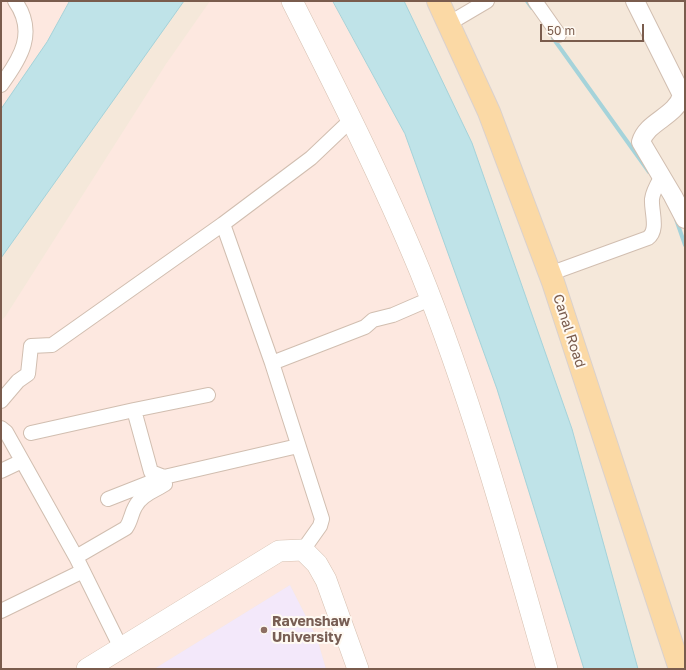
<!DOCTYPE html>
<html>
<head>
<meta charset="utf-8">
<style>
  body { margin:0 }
  #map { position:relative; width:686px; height:670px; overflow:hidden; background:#fdf6ec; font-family:"Golos Text",sans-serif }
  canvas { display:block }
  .frame { position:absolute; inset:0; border:2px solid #7a5c4d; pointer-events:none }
  .scale { position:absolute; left:540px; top:24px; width:104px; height:18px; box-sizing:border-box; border:2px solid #7a5c4d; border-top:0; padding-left:5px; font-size:12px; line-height:14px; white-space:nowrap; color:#7a5c4d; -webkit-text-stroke:3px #fffaf3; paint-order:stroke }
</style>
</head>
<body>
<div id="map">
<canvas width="686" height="670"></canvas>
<div class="frame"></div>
<div class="scale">50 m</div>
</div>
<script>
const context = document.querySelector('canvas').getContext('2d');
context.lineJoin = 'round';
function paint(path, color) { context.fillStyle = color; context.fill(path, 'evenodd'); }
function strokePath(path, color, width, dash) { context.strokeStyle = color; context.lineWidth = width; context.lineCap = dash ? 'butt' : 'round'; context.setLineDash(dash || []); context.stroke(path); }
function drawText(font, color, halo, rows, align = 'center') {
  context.font = font + ' "Golos Text",sans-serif'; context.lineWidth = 4; context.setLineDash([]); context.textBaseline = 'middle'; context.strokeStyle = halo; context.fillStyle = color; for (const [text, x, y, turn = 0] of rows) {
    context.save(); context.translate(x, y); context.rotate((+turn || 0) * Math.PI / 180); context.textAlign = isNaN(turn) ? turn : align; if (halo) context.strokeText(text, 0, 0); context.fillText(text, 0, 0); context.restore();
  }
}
const residential = new Path2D(`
  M 1,1 L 685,1 L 685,669 L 1,669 Z`);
const commercial = new Path2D(`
  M 1,1 L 70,1 L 47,42 L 1,109 Z
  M 210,1 L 333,1 L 405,134 L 497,389 L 584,669 L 326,669 L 317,638 L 290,585 L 154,669 L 1,669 L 1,320 L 5,317 L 166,64 Z`);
const education = new Path2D(`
  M 290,585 L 317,638 L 326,669 L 154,669 Z`);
const water = new Path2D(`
  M 70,1 L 184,1 L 1,258 L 1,109 L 47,42 Z
  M 333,1 L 404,1 L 472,143 L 572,429 L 638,669 L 584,669 L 497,389 L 405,134 Z`);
const stream = new Path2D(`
  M 527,1 L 532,8
  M 553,38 L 649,172
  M 676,219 L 685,245`);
const minor = new Path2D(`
  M 535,1 L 559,35
  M 448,24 L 487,1
  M 1,85 C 21,58 37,32 15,1
  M 549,274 L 648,238 C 659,230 651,211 652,199 C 653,191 658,183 662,176
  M 272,363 L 365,327 L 373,320 L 393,315 L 430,299
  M 1,401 L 18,381 L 28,374 L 31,346 L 52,345 L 223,224
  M 134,410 L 208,395
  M 1,428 L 6,432 L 76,557 L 121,648
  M 31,433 L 134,410 L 151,472 L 164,477 L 298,446
  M 1,471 L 22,461
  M 303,550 L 320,526 L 322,519 L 272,363 L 223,224 L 311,158 L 352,119
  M 76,557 L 126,528 C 131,521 131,514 135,507 C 141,495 154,491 165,484 L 164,477 L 108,499
  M 1,611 L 83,571`);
const tertiary = new Path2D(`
  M 635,1 L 682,95 C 676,117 647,121 641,142 L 673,196 L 685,219`);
const secondary = new Path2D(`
  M 292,1 C 337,90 382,179 420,271 C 472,400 509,535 547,669
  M 87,669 L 279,551 L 303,550 L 317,564 L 326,580 L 358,669`);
const primary = new Path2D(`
  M 438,1 L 489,112 L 553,282 L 680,669`);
const markers = [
  [264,630,4,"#8d6e63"]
];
const streetNames = [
  ["Canal Road",569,331,72]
];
const educationNames = [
  ["Ravenshaw",272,622],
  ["University",272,638]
];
paint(residential, '#f5e8da');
paint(commercial, '#fde8e0');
paint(education, '#f3e8fa');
paint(water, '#bfe3e8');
strokePath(water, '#a5d3da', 1);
strokePath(stream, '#a5d3da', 4);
strokePath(minor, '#d1beb0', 16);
strokePath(tertiary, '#d1beb0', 20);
strokePath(secondary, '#d6c0b0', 22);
strokePath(primary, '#dad1cd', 24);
strokePath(minor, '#fff', 14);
strokePath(tertiary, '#fff', 18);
strokePath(secondary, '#fff', 21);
strokePath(primary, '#fbd9a5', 22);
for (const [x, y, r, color] of markers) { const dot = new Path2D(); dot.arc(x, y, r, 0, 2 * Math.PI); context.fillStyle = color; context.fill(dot); strokePath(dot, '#fffaf3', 1.5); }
drawText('14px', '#7a5c4d', '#fffaf3', streetNames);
drawText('bold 14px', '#785e54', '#fffaf3', educationNames, 'left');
</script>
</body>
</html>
